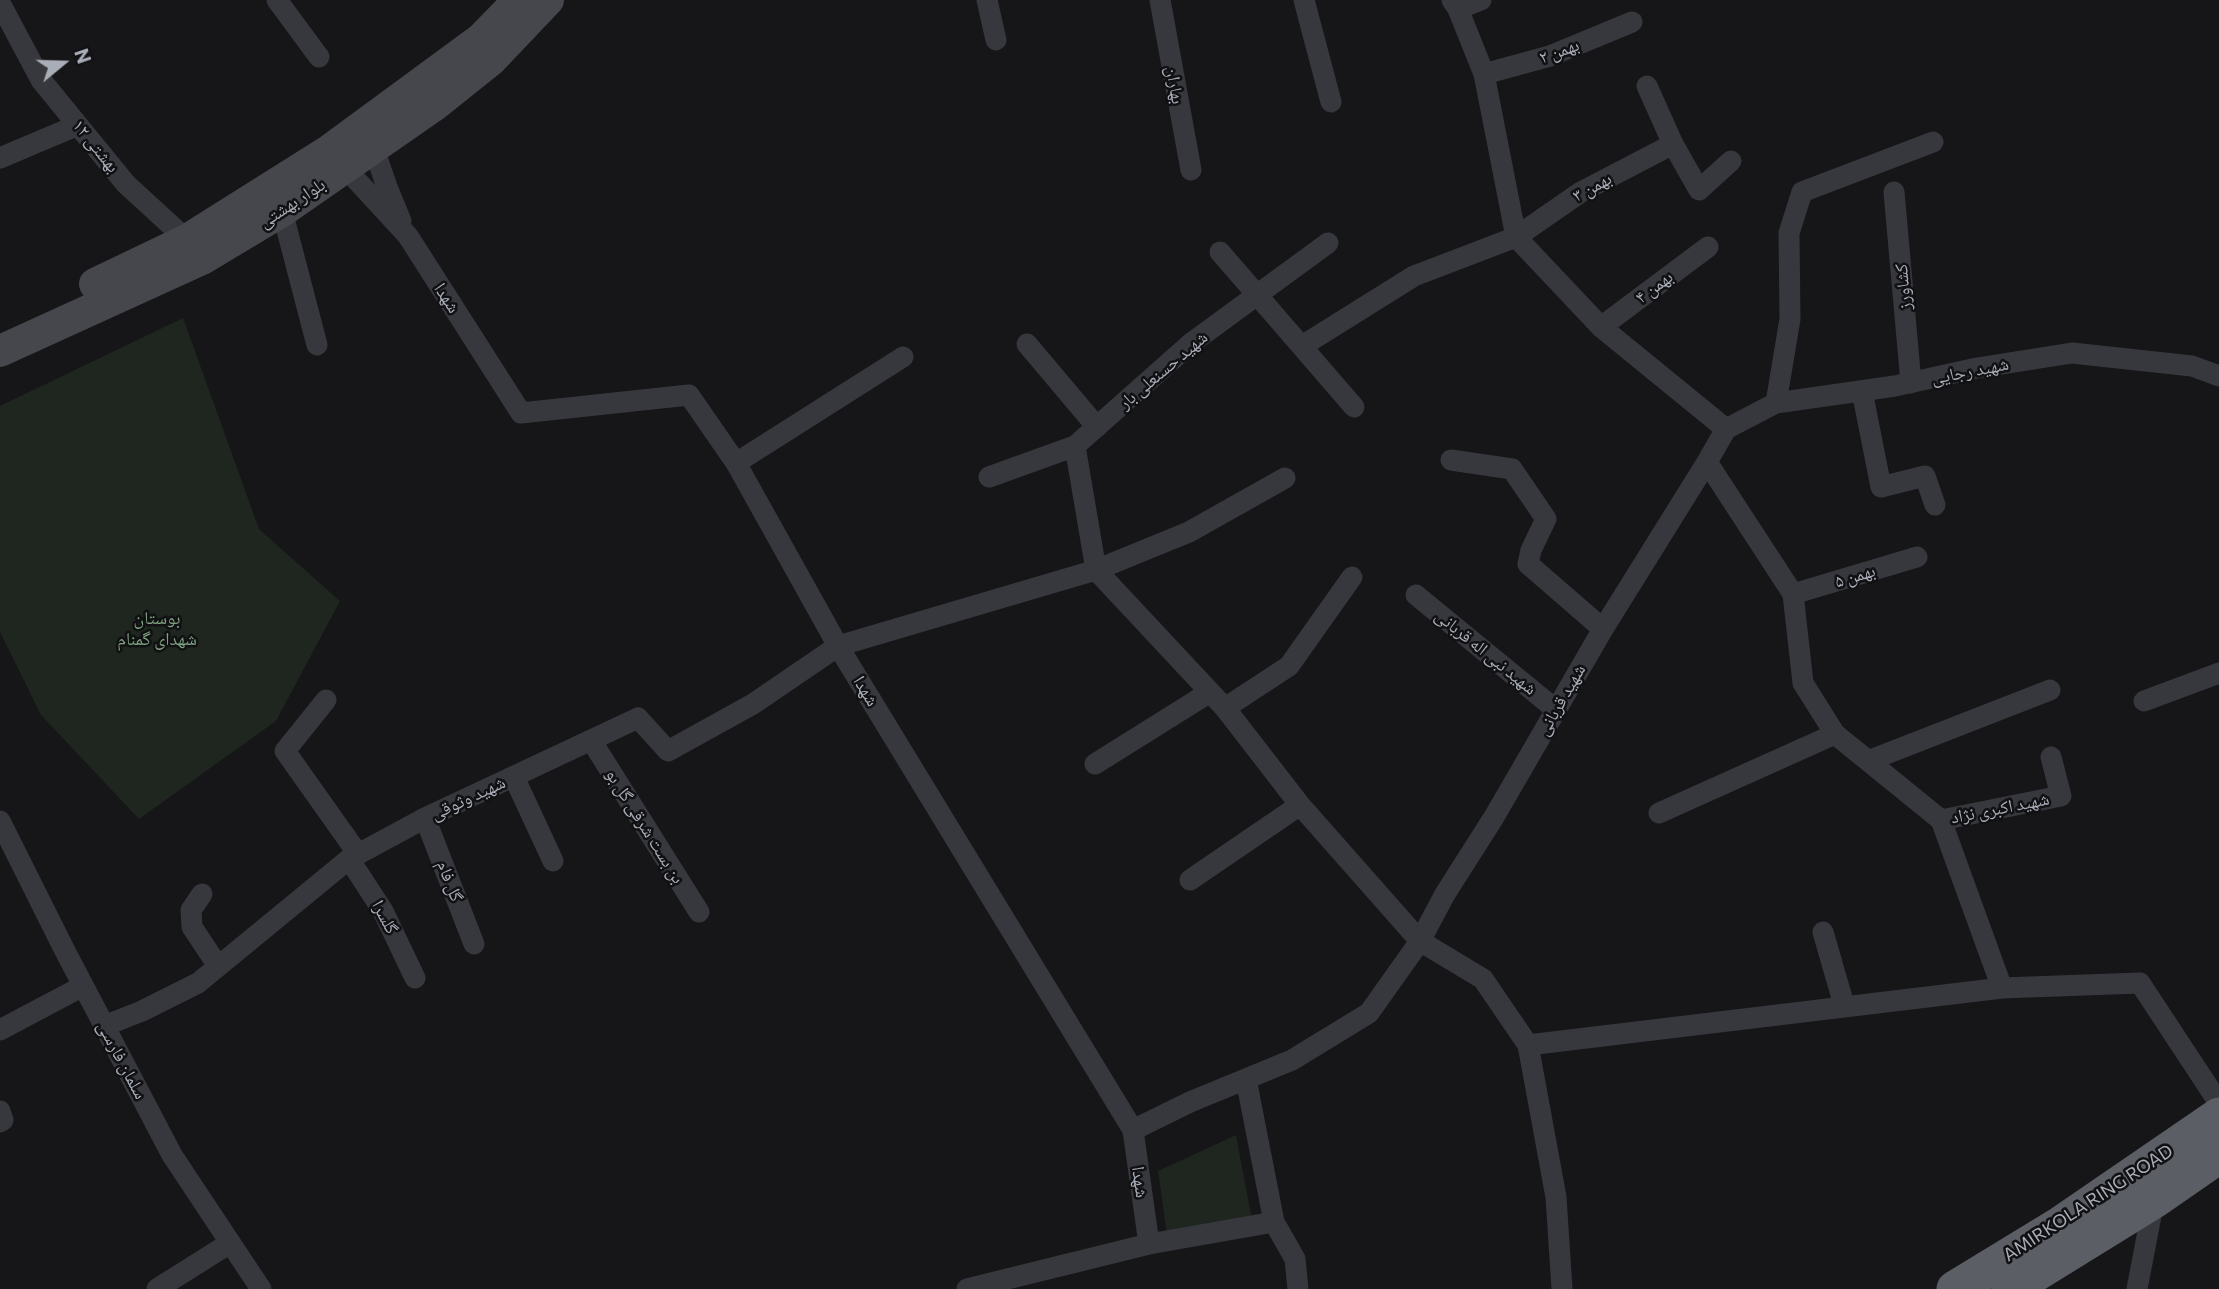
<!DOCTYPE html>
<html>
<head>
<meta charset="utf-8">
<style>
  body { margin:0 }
  #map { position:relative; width:2219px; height:1289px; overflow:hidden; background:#161618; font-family:Commissioner,sans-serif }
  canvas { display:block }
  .north { position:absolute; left:28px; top:28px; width:70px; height:70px; -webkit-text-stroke:5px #111113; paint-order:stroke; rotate:71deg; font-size:19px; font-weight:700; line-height:28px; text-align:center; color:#a8adb8 }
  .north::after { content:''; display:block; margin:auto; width:24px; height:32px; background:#a8adb8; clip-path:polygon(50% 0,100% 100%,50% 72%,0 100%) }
</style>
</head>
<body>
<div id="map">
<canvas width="2219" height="1289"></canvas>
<div class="north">N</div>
</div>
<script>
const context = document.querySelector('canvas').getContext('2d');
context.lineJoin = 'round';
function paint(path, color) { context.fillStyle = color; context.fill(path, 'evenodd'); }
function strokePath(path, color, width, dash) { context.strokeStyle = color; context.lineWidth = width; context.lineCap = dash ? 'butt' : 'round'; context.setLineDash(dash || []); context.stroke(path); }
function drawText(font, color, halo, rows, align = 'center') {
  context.font = font + ' Commissioner,"Noto Naskh Arabic",sans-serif'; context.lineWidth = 5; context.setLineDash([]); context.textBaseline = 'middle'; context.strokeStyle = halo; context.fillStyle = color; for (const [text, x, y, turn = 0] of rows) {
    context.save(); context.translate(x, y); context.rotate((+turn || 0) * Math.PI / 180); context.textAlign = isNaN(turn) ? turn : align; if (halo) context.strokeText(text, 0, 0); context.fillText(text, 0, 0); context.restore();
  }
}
const green = new Path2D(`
  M 183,318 L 259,529 L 340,601 L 276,721 L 139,819 L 41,715 L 0,632 L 0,406 Z
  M 1236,1135 L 1254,1231 L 1168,1241 L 1158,1171 Z`);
const minor = new Path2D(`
  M 277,0 L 319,57
  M 987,0 L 996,40
  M 1160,0 L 1191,170
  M 1304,0 L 1331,102
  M 1452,0 L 1458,9 L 1484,74 L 1516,237 L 1601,327 L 1726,429 L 1707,462 L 1793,594 L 1803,683 L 1835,734 L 1941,820 L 2002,988
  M 0,3 L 41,80 L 126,184 L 187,240
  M 1458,9 L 1481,0
  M 1484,74 L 1550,56 L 1632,22
  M 1647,86 L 1673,144 L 1699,190 L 1731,161
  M 366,139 L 374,149 L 387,187 L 401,221
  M 0,158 L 78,125
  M 336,158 L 408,236 L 521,413 L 689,395 L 736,463 L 838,646 L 1133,1130 L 1149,1244 L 967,1289
  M 1894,192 L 1911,383
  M 282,211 L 317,345
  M 1220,252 L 1354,407
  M 1601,327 L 1708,247
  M 1027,344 L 1097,427
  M 1302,346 L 1414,276 L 1516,237 L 1581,192 L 1673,144
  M 1862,391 L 1881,487 L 1925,476 L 1935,505
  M 1776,403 L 1790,319 L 1789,233 L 1802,192 L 1933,142
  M 1726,429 L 1776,403 L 1895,386 L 1977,368 L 2072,353 L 2192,366 L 2219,376
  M 1075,446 L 1096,570 L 1189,532 L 1285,478
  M 1451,460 L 1512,469 L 1546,519 L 1531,550 L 1528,564 L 1603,629
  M 736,463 L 903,357
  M 989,477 L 1075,446 L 1190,344 L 1328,243
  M 1793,594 L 1917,557
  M 1416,595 L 1555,709
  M 326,700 L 285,751 L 358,854
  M 2144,701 L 2219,673
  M 1225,708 L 1289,666 L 1352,577
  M 591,740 L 699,912
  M 1868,761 L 2050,690
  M 1095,764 L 1210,692
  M 514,777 L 553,861
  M 1659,813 L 1835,734
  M 425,818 L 474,944
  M 1941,820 L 2061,796 L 2051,757
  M 0,821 L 64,949 L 172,1155 L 261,1289
  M 349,859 L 383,911 L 415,978
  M 1190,880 L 1300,805
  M 202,894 L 191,910 L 192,927 L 218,966
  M 1823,932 L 1844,1005
  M 104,1026 L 142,1011 L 198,983 L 349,859 L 425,818 L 638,718 L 668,751 L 753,704 L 838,646 L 1096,570 L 1225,708 L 1300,805 L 1420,941 L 1483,979 L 1528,1045 L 2002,988 L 2140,983 L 2219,1103
  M 0,1030 L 83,986
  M 1528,1045 L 1556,1197 L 1562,1289
  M 1246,1079 L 1274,1222
  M 0,1111 L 3,1120 L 0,1122
  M 1133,1130 L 1190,1102 L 1292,1060 L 1369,1013 L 1420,941 L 1445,894 L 1494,817 L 1603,629 L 1707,462
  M 1149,1244 L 1274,1222 L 1295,1259 L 1298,1289
  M 157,1289 L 230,1243
  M 2137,1289 L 2154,1200`);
const secondary = new Path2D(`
  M 95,284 L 187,240 L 330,150 L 481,39 L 519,0
  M 0,351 L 202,259 L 282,211 L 436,104 L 491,60 L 548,0`);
const trunk = new Path2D(`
  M 1955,1289 L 2060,1225 L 2219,1116
  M 2010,1289 L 2154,1200 L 2219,1155`);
const streetNames = [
  ["بهمن ۲",1559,51,-20],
  ["بهاران",1175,85,80],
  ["بهشتی ۱۲",96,146,51],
  ["بهمن ۳",1592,187,-29],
  ["بلوار بهشتی",292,203,-33],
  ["بهمن ۴",1654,287,-37],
  ["کشاورز",1903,287,-95],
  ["شهدا",447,298,57],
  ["شهید حسنعلی بار",1163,370,-40],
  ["شهید رجایی",1970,371,-11],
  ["بهمن ۵",1855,576,-17],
  ["شهید نبی اله قربانی",1486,652,39],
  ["شهدا",866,691,59],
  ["شهید قربانی",1561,700,-60],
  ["شهید وثوقی",468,798,-25],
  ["شهید اکبری نژاد",2000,808,-11],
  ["بن بست شرقی گل بو",645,826,58],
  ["گل فام",450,881,69],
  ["گلسرا",385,917,62],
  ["سلمان فارسی",122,1060,62],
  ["شهدا",1140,1182,82],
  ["AMIRKOLA RING ROAD",2088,1203,-33]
];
const parkNames = [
  ["بوستان",157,618],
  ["شهدای گمنام",157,639]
];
paint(green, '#1e261f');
strokePath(minor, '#37383d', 21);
strokePath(secondary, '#45474d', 32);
strokePath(trunk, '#5b5e65', 37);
drawText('18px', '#a8adb8', '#111113', streetNames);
drawText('18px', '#7fa381', '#111113', parkNames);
</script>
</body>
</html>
